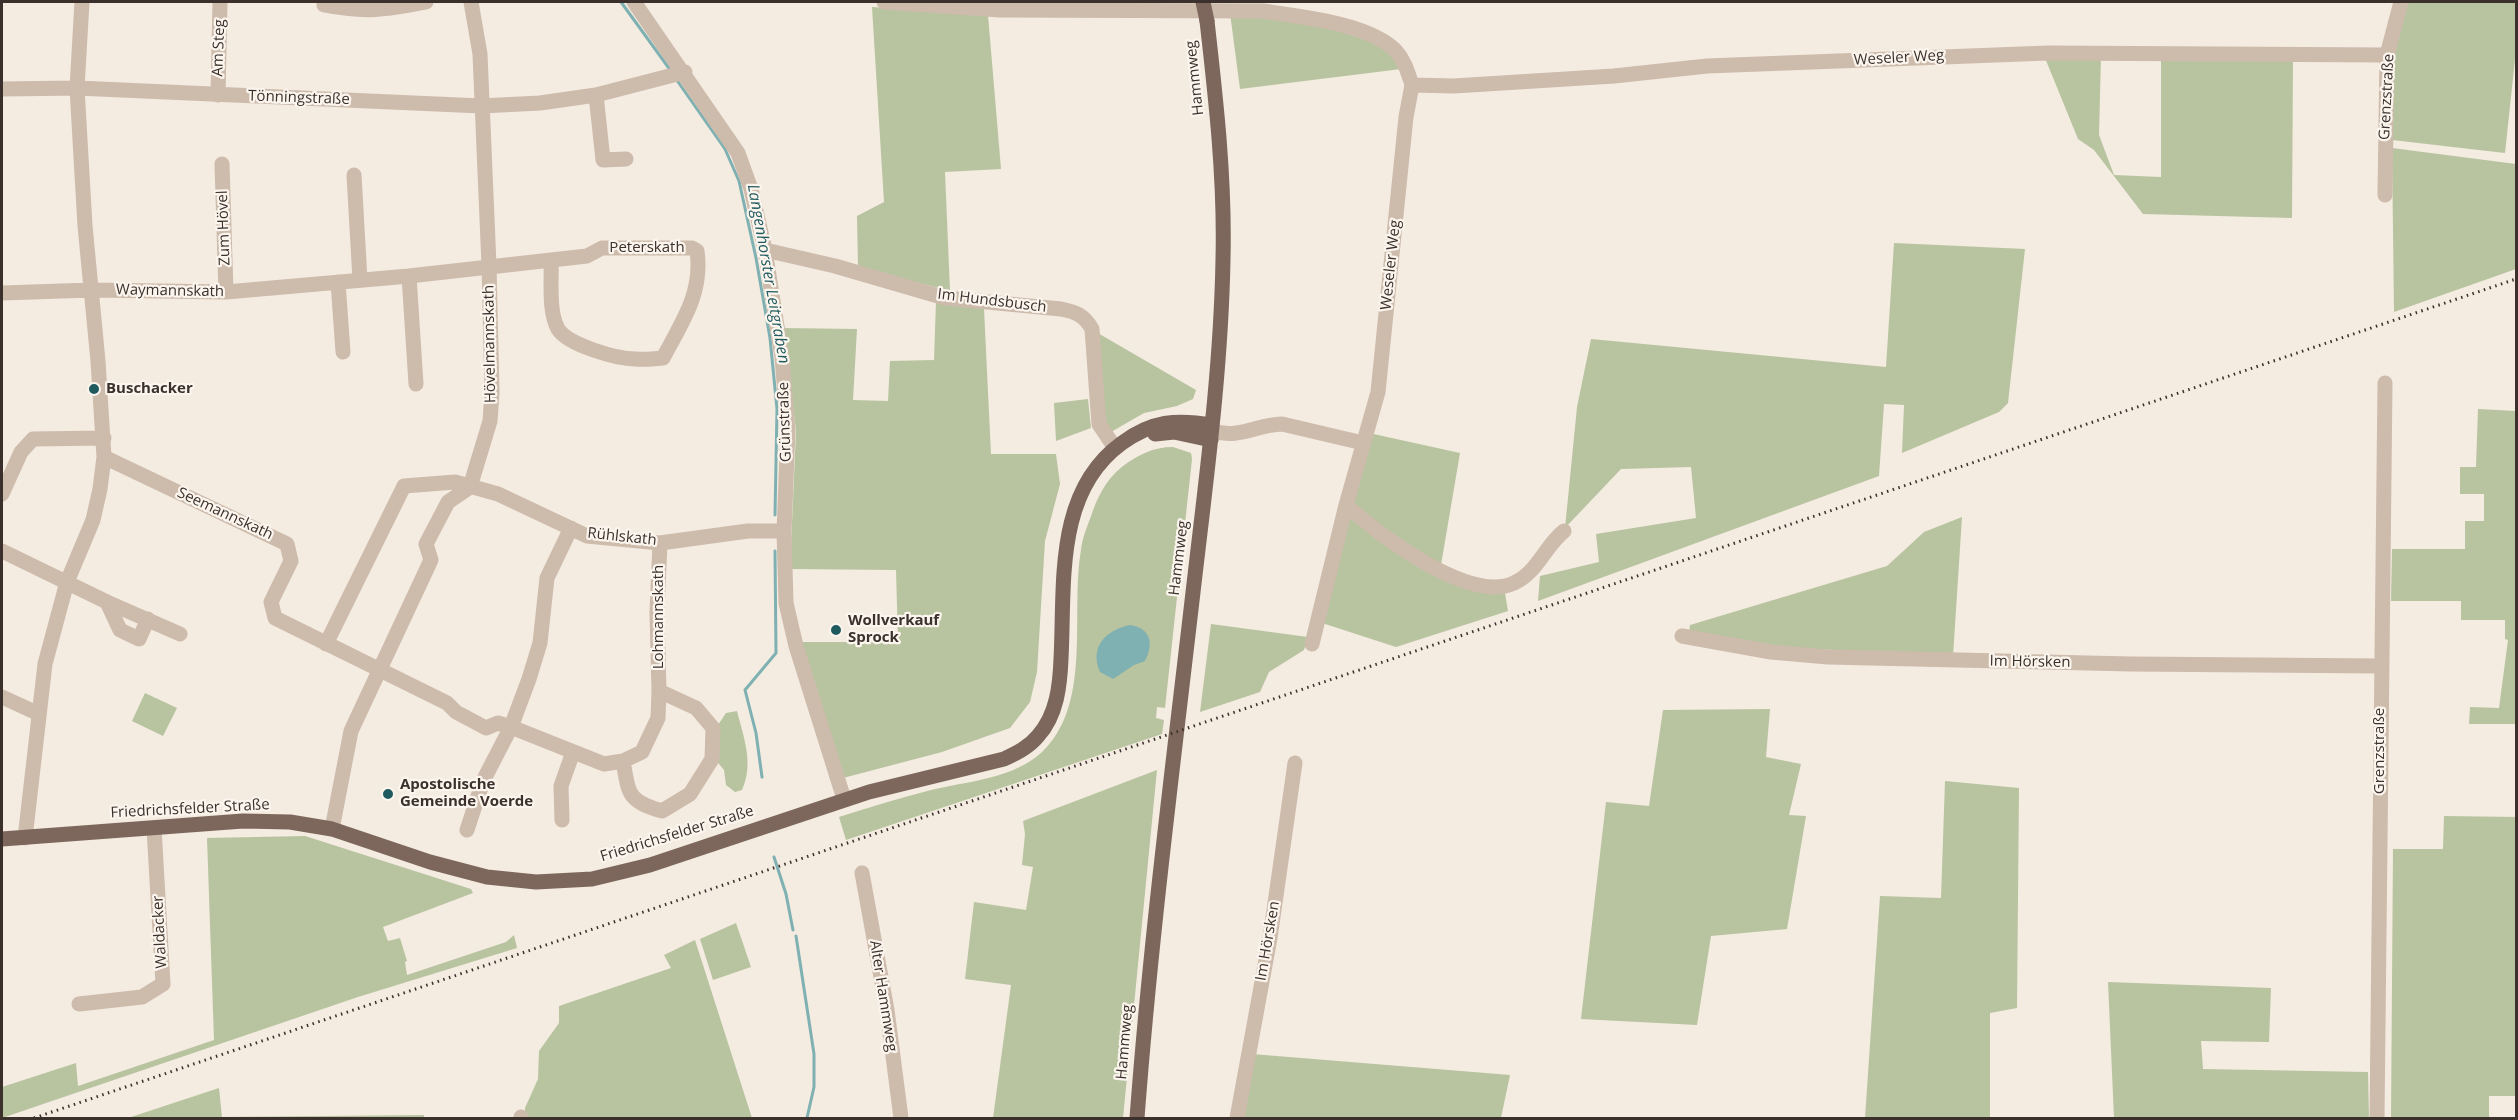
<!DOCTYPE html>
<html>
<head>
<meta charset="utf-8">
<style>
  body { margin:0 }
  #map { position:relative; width:2518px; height:1120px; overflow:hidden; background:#f4ebe1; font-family:"Open Sans",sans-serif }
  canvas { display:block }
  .frame { position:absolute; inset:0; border:3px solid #3b302b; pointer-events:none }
</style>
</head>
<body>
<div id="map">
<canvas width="2518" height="1120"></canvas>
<div class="frame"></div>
</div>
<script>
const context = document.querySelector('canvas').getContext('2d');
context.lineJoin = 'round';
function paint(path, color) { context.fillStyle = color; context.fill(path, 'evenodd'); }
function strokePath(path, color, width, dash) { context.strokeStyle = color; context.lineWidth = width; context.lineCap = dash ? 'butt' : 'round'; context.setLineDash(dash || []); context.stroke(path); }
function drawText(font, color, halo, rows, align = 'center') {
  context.font = font + ' "Open Sans",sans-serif'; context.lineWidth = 4.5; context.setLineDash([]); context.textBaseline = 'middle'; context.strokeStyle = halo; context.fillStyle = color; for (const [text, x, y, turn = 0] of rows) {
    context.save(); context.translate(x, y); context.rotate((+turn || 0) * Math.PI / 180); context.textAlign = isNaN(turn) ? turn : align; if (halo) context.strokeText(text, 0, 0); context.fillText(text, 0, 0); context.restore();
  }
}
const green = new Path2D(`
  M 2408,2 L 2516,2 L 2516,50 L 2505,153 L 2392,140 L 2393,51 Z
  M 872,7 L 988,15 L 1001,169 L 945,172 L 950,291 L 858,267 L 857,216 L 884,202 Z
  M 1230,13 L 1303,20 L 1383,45 L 1401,69 L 1240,89 Z
  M 2101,55 L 2099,135 L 2114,175 L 2161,177 L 2161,58 L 2293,59 L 2292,218 L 2143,214 L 2094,150 L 2078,139 L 2045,58 Z
  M 2392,148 L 2516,164 L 2516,269 L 2394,312 Z
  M 1894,243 L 2025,249 L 2008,403 L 1999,412 L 1902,453 L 1904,405 L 1884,404 L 1879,476 L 1538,601 L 1540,576 L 1599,562 L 1596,534 L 1696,518 L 1691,467 L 1621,469 L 1565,528 L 1577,407 L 1591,339 L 1886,367 Z
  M 936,301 L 984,309 L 991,454 L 1056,454 L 1060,484 L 1045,541 L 1037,672 L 1030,702 L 1010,728 L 942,752 L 843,778 L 801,642 L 898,642 L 896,570 L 790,569 L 796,430 L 783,328 L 857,329 L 853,400 L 888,401 L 890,361 L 934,360 Z
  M 1096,332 L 1196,390 L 1193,399 L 1177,406 L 1144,413 L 1111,432 L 1105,419 Z
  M 1088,399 L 1091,428 L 1056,441 L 1054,403 Z
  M 2478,409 L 2516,411 L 2516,724 L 2469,724 L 2470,707 L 2499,708 L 2508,640 L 2505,639 L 2505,620 L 2461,620 L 2461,601 L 2391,601 L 2392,549 L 2465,549 L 2465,521 L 2484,521 L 2484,494 L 2460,494 L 2460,467 L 2476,467 Z
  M 1369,433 L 1460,453 L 1441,565 L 1378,526 L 1352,503 Z
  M 1173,447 L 1191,453 L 1192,459 L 1165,708 L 1157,707 L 1156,718 L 1164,720 L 1162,734 L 846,840 L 839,817 C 870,807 900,798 931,790 C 968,781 1013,779 1042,752 C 1093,704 1070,613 1081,550 C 1082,540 1086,529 1090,519 C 1097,498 1105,480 1123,466 C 1138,455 1153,447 1173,447 Z
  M 1349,515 L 1489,592 L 1505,593 L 1508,611 L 1396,647 L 1322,623 Z
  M 1962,517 L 1953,656 L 1774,647 L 1689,633 L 1690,625 L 1887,566 L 1924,532 Z
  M 1211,624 L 1308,637 L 1304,650 L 1269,672 L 1260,692 L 1200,712 Z
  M 145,693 L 177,708 L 163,736 L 132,721 Z
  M 1770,709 L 1766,757 L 1801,764 L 1789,815 L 1806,816 L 1787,929 L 1711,936 L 1697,1025 L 1581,1019 L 1606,802 L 1649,806 L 1663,710 Z
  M 737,711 C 744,739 754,763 742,790 L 735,792 L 726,785 L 724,770 L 715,759 L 716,728 L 726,713 Z
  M 1157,770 L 1123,1118 L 993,1118 L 1011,985 L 965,979 L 974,902 L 1026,910 L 1033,867 L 1022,865 L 1025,834 L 1023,821 Z
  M 1945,781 L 2019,788 L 2017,1008 L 1990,1013 L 1990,1118 L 1865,1118 L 1880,896 L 1941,898 Z
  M 2444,816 L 2516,817 L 2516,1096 L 2489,1096 L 2489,1118 L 2391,1118 L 2393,849 L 2443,849 Z
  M 305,836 L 471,889 L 473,893 L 383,927 L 388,941 L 400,938 L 407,961 L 405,962 L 407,975 L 506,942 L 514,935 L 517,948 L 358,997 L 2,1118 L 2,1087 L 76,1063 L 78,1086 L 214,1040 L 207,838 Z
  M 736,923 L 751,967 L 713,980 L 700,939 Z
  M 695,940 L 752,1118 L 525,1118 L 525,1108 L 538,1079 L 539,1051 L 559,1023 L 559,1006 L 671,968 L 664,955 Z
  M 2108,982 L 2271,988 L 2269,1042 L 2201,1041 L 2203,1069 L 2368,1072 L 2369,1118 L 2114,1118 Z
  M 1252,1054 L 1510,1075 L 1501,1118 L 1243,1118 Z
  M 219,1088 L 222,1117 L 424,1115 L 424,1118 L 128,1118 Z`);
const water = new Path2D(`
  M 1130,625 C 1151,628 1154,644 1145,661 L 1134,665 L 1113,679 L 1100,672 C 1089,647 1106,630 1130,625 Z`);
const stream = new Path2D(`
  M 621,2 L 671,71
  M 676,79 L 725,149 L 739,181 L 756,258 L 770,338 L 777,409 L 775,515
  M 762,777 L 756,733 L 745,690 L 776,653 L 775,551
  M 774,857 L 786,894 L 793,930
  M 796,936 L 814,1054 L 814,1087 L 807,1118`);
const minor = new Path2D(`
  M 634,2 L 738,153 L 751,189 L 765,250 L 782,358 L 788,430 L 784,531 L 786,603 L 796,646 L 844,799
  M 884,2 L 1000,10 L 1263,11 C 1301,17 1369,23 1396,51 C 1405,61 1408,73 1412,85
  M 324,5 C 365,13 386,10 426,2
  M 2,89 L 77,88 L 481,106 L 540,103 L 596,95 L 685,72
  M 218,95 L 220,2
  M 596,95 L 603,160 L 626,159
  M 222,164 L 226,292
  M 354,175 L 360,280
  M 2385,195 L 2387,55 L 2401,2
  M 765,250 L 835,266 L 945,298 L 1061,309 C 1076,312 1084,315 1092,329 L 1099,424 L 1115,448
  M 409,276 L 416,384
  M 338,282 L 343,352
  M 2,293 L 92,290 L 226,292 L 409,276 L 587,256 L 602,248 L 692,248 L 697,251 C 703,293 682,322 663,358 C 654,359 644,360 635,359 C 617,359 568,345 558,329 C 548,311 552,280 551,260
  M 1212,431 C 1240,439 1255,425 1282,424 L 1363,443
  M 104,457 L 287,544 L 291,561 L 271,602 L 275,618 L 447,703 L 456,712 L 486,728 L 498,723 L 511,727 L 604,764 L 623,761 L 642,752 L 658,718 L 659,691 L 657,612 L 660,543
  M 2,494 L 21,452 L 33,439 L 104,438
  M 1346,505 C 1378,534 1469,604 1514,583 C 1537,573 1545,546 1564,531
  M 2,551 L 107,602 L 180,634
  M 107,602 L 120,630 L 139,639 L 148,619
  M 1682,636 L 1771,652 L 1828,657 L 2131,664 L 2380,666
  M 326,644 L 404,486 L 455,482 L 498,494 L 587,536 L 660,543 L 748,531 L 784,531
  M 1312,644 L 1346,505 L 1378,392 L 1406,117 L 1412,85 L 1454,86 L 1614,76 L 1707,66 L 2048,53 L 2387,55
  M 2,697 L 37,713
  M 623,761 C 629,794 627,801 662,811 L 690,794 L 712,759 L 713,728 L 696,708 L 659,691
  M 562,820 L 561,786 L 573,752
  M 332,829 L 351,731 L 431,560 L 426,544 L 448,502 L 470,487 L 490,421 L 492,392 L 489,265 L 480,54 L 471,2
  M 467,830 L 483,781 L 511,727 L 529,679 L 540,643 L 547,578 L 571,528
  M 25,838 L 45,664 L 67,582 L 93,520 L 100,489 L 104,457 L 98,361 L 85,226 L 77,88 L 82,2
  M 862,873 L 887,1010 L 901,1118
  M 79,1004 L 142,997 L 163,984 L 154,828
  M 521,1117 L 521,1118
  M 1237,1118 L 1270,938 L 1295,763
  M 2377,1118 L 2385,383`);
const major = new Path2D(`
  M 1155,434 L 1174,432 L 1211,440
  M 2,839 L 243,821 L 290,822 L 332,829 L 430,862 L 487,877 L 536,882 L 592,879 L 650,865 L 869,792 L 1004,759 C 1017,753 1029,747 1038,736 C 1057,715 1060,685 1061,659 C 1065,584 1054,492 1122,443 C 1152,421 1176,419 1212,425
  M 1137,1118 C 1150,945 1172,773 1192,601 C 1205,487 1221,374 1223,259 C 1225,179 1216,100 1207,21`);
const rail = new Path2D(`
  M 34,1118 L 2516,279`);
const majorBridge = new Path2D(`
  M 1203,2 L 1207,21`);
const markers = [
  [94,389,6,"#1f5a5e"],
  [836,630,6,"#1f5a5e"],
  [388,794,6,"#1f5a5e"]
];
const streetNames = [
  ["Am Steg",219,48,-88],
  ["Weseler Weg",1899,58,-3],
  ["Hammweg",1195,78,-96],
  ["Grenzstraße",2387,97,-87],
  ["Tönningstraße",299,98,2],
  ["Zum Hövel",224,228,-92],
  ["Peterskath",647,248],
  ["Weseler Weg",1391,265,-84],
  ["Waymannskath",170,291,1],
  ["Im Hundsbusch",992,301,7],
  ["Hövelmannskath",490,344,-91],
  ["Grünstraße",785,422,-92],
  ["Seemannskath",225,514,25],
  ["Rühlskath",622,537,6],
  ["Hammweg",1179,558,-83],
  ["Lohmannskath",659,617,-90],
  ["Im Hörsken",2030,662,1],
  ["Grenzstraße",2380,751,-90],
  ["Friedrichsfelder Straße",190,809,-3],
  ["Friedrichsfelder Straße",677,834,-17],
  ["Waldacker",160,932,-93],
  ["Im Hörsken",1268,941,-80],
  ["Alter Hammweg",883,996,81],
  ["Hammweg",1125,1042,-85]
];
const poiNames = [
  ["Buschacker",106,389],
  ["Wollverkauf",848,621],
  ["Sprock",848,638],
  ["Apostolische",400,785],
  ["Gemeinde Voerde",400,802]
];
const waterNames = [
  ["Langenhorster Leitgraben",768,274,80]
];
paint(green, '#b8c4a0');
paint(water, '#7fb0b2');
strokePath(stream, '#7fb0b2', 3);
strokePath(minor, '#cdbbac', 15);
strokePath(major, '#7d675c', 15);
strokePath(rail, '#3b302b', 3, [1.5, 4.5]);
strokePath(majorBridge, '#7d675c', 15);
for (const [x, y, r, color] of markers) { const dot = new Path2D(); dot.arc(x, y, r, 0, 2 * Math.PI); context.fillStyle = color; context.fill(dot); strokePath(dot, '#fbf5ee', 2); }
drawText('15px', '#3b302b', '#fbf5ee', streetNames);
drawText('bold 15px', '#3b302b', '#fbf5ee', poiNames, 'left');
drawText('italic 16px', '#1f5a5e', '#fbf5ee', waterNames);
</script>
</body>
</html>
